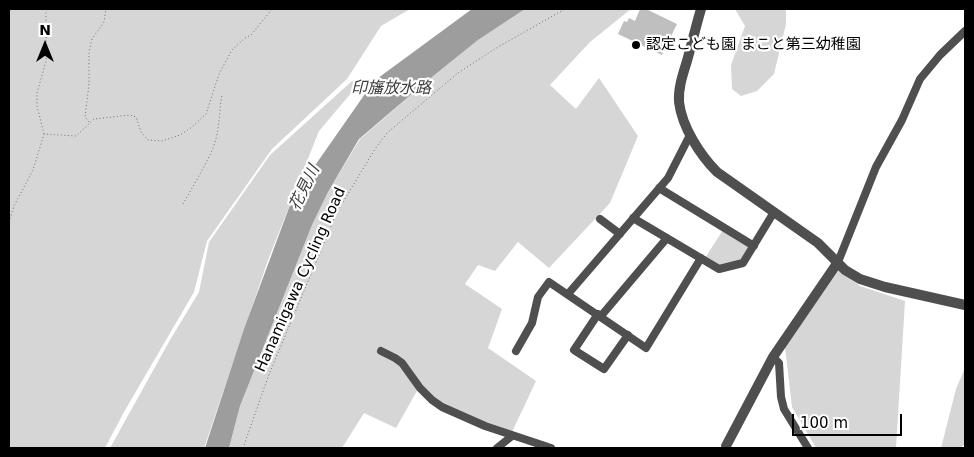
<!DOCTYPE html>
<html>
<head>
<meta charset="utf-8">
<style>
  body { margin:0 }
  #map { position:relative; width:974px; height:457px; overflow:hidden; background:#fff; font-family:"DejaVu Sans",sans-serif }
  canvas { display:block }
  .frame { position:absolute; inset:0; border:10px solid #000; pointer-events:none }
  .north { position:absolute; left:20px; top:20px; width:50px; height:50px; -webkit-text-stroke:4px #fff; paint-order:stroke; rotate:0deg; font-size:14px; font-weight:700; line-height:20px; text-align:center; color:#000 }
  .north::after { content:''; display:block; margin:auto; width:18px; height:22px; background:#000; clip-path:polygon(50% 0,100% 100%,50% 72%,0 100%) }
  .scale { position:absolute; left:792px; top:414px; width:110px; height:22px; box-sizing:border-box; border:2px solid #000; border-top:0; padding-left:6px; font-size:15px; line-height:18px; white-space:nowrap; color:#000; -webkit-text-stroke:4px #fff; paint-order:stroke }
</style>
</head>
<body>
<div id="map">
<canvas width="974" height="457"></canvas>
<div class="frame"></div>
<div class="north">N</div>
<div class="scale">100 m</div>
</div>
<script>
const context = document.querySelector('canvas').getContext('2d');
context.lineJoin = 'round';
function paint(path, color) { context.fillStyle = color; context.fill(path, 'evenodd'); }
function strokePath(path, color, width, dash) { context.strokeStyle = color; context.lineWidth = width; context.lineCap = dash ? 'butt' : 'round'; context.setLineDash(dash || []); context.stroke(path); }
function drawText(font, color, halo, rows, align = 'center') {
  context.font = font + ' "DejaVu Sans","Noto Sans JP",sans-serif'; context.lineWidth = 4.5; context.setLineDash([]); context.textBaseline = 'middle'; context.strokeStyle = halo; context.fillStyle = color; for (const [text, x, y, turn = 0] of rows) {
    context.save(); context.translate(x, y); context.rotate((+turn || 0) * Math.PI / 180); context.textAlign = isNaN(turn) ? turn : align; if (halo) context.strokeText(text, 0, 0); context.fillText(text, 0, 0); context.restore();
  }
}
const green = new Path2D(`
  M 9,9 L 410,9 L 381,26 L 347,79 L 272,149 L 207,241 L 194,292 L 124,412 L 105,448 L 9,448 Z
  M 525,9 L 631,9 L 590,42 L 550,85 L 576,109 L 599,78 L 638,136 L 610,203 L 549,268 L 518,242 L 495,271 L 478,265 L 465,284 L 502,309 L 488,348 L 536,381 L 512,432 L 455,413 L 418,389 L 396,428 L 364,413 L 342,448 L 229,448 L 240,406 L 312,225 L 328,192 L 360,139 L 427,81 L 478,40 Z
  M 735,9 L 786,9 L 786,24 L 774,74 L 757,91 L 741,96 L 732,89 L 731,65 L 745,26 Z
  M 352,81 L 358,85 L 319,131 L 268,260 L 204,448 L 110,448 L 170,340 L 199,292 L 209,242 L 270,155 Z
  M 723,230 L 748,245 L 749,249 L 743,260 L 719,266 L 705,258 Z
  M 839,270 L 860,286 L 905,301 L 896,448 L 816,448 L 792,407 L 785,347 Z
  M 965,368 L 965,445 L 962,446 L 962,448 L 941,448 L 956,389 Z`);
const water = new Path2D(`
  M 472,9 L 525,9 L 478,40 L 427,81 L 359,139 L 328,192 L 312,225 L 240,406 L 229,448 L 205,448 L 244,329 L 293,197 L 374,81 Z`);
const building = new Path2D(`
  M 640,9 L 646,9 L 677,24 L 662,55 L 618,34 L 624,21 L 627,22 L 629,18 L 635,21 Z`);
const path = new Path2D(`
  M 89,122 L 85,117 L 89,84 L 89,52 L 92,39 L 104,22 L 106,9
  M 44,134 L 37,106 L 37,93 L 46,61 L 46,9
  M 183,204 C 193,186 205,167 213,148 C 220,130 219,112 222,94
  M 9,222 L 14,206 L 33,170 L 44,134 L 76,136 L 94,119 L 130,115 L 136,117 L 141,132 L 148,140 L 162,141 L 180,135 L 192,127 L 206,114 L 219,74 L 232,50 L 245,38 L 251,35 L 272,9
  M 243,448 L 268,377 L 337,212 L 375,149 L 387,133 L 458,73 L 498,47 L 565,9`);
const minor = new Path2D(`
  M 659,188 L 754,246
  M 633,218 L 719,269 L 743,263 L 774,212
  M 600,219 L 620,234
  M 838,262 L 876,167 L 902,120 L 920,79 L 940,55 L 965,31
  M 568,294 L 668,178 L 690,135
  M 598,314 L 574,350 L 604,369 L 628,335
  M 601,316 L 667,238
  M 381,351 L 395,358 L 402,363 L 420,388 L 432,400 L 442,407 L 485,426 L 551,448
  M 516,351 L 532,323 L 538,297 L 549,282 L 646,348 L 701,258
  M 773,357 L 779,363 L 781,397 L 784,409 L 808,448
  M 497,448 L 512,436`);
const tertiary = new Path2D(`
  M 701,9 C 696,26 692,43 687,61 C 683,74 678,88 679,102 C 682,127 700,155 717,172 L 818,243 L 845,270 L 860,279 L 885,287 L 965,305
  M 726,446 L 773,357 L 838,262`);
const markers = [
  [636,45,5,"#000"]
];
const poiNames = [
  ["認定こども園 まこと第三幼稚園",646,45]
];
const streetNames = [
  ["Hanamigawa Cycling Road",301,280,-66]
];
const waterNames = [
  ["印旛放水路",391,89],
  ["花見川",305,188,-64]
];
paint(green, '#d6d6d6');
paint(water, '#9d9d9d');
paint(building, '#bfbfbf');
strokePath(path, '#717171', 1, [1, 2.5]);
strokePath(minor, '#4f4f4f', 8);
strokePath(tertiary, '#4f4f4f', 10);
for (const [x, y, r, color] of markers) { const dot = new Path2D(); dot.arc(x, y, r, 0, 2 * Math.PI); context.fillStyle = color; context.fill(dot); strokePath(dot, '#fff', 2); }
drawText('15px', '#000', '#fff', poiNames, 'left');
drawText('15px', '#000', '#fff', streetNames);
drawText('italic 16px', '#3e3e3e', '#fff', waterNames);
</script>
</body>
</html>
